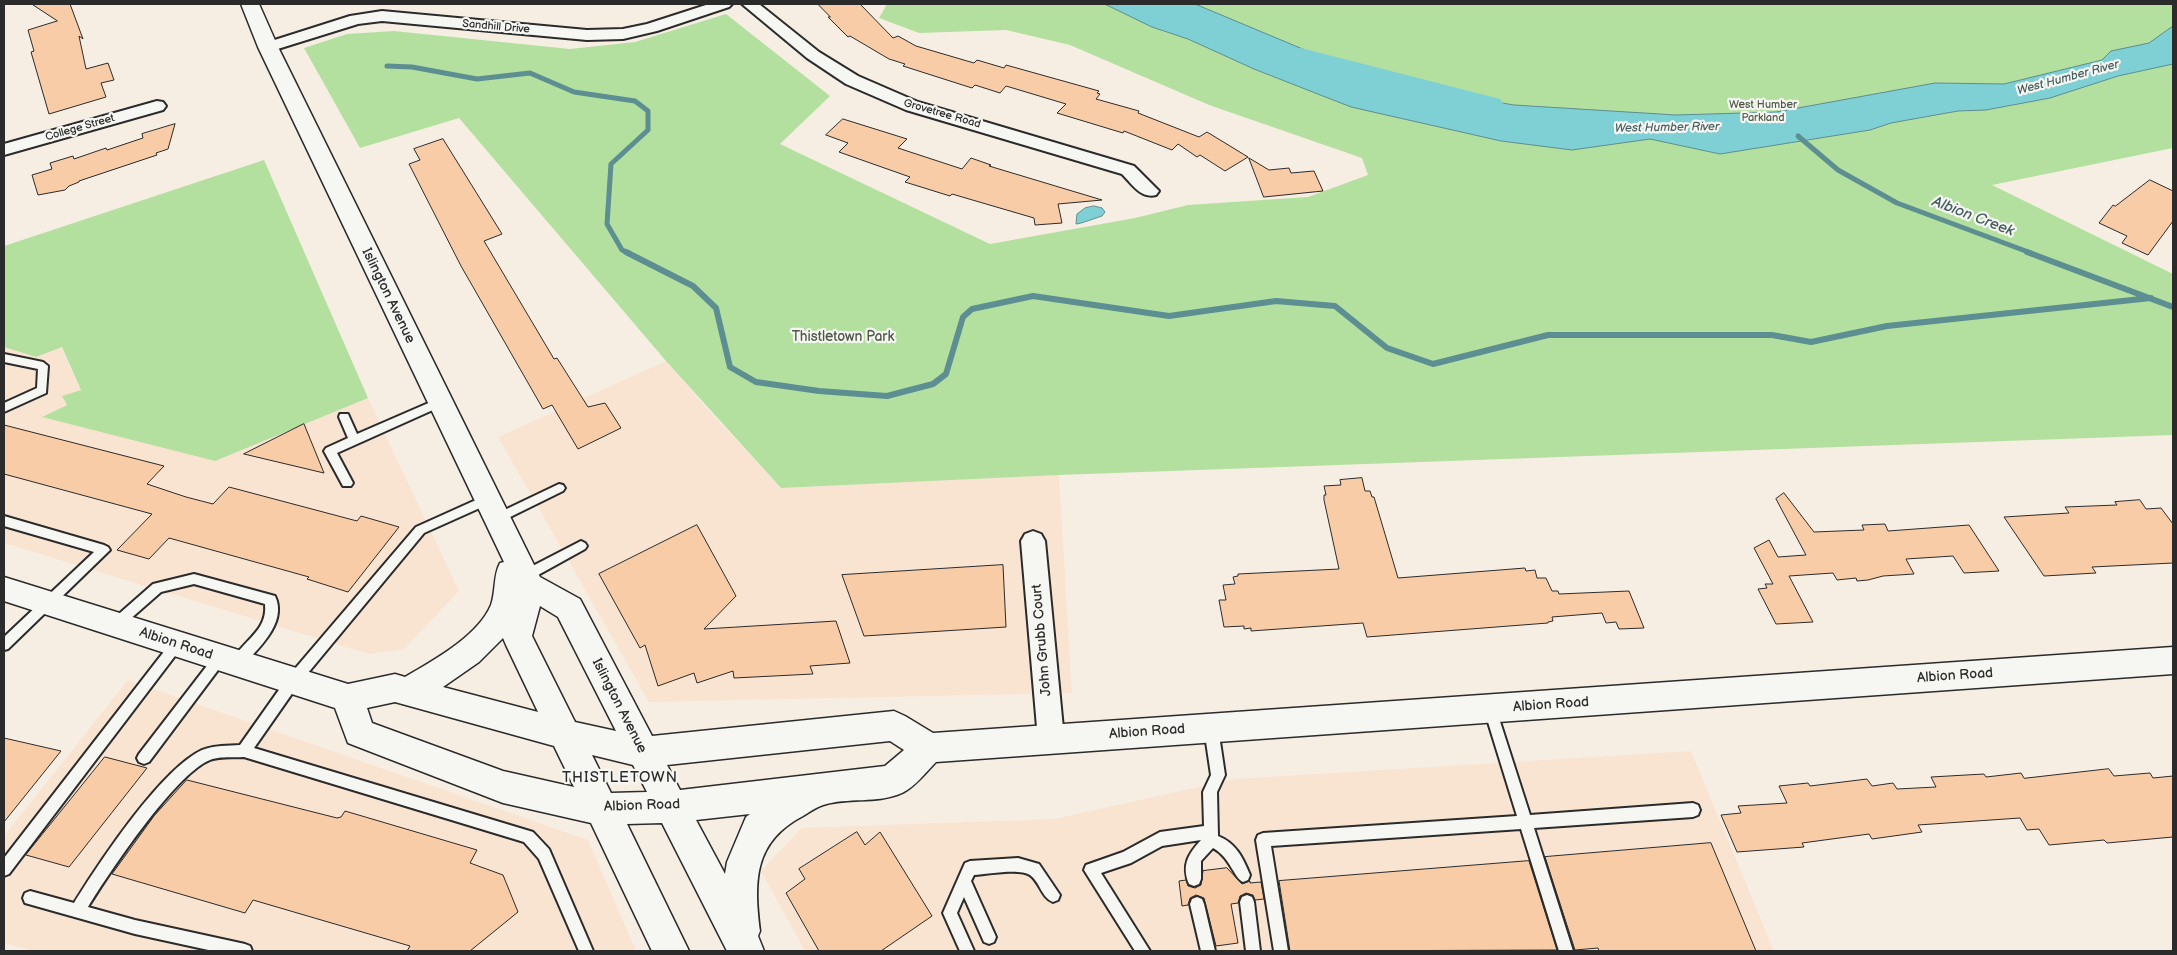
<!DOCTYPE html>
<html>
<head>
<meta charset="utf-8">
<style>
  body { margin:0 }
  #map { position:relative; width:2177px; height:955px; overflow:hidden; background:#f7eee3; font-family:"Balsamiq Sans",sans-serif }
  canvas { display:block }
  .frame { position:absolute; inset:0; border:5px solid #2b2b2b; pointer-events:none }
</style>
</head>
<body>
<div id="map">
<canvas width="2177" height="955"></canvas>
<div class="frame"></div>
</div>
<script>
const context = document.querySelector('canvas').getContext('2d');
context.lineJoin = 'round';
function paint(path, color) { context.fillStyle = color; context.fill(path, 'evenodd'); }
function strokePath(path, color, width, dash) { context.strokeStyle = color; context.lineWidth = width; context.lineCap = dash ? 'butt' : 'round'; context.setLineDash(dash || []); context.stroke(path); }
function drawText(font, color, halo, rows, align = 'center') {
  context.font = font + ' "Balsamiq Sans",sans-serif'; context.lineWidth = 4.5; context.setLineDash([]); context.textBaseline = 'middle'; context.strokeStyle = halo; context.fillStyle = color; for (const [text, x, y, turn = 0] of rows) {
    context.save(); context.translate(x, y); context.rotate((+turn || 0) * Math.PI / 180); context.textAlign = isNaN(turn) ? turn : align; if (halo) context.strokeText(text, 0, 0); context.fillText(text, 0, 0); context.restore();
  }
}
const built = new Path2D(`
  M 4,347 L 36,357 L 61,347 L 81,390 L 63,396 L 67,405 L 43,416 L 215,461 L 368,398 L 459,591 L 404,649 L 369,654 L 4,543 Z
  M 666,361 L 713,415 L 781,488 L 1059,475 L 1072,693 L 649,702 L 498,437 Z
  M 128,680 L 588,840 L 636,951 L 34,951 L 4,943 L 4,836 Z
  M 1691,751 L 1774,951 L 805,951 L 761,871 L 802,828 L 1055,819 L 1235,779 Z`);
const green = new Path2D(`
  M 887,4 L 2173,4 L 2173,148 L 1992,185 L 2173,274 L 2173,435 L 1059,475 L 781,488 L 666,361 L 459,118 L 360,148 L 304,48 L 347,34 L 394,31 L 570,49 L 635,42 L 726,14 L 830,96 L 780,144 L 990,244 L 1135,218 L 1188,205 L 1308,197 L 1368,175 L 1362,158 L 1209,105 L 1070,45 L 1006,30 L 919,33 L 879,18 Z
  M 264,160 L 368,398 L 215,461 L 42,417 L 67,405 L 62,396 L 81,390 L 62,347 L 36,357 L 4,347 L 4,246 Z`);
const water = new Path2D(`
  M 1105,4 L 1195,4 L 1384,83 L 1514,105 L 1676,115 L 1776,112 L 1935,83 L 2004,84 L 2102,60 L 2111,51 L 2149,43 L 2173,26 L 2173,64 L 2118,76 L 2050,98 L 1986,110 L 1958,111 L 1891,123 L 1870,130 L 1720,154 L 1650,139 L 1572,150 L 1501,141 L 1351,107 L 1254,69 L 1188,39 L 1152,27 Z
  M 1094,206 L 1102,208 L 1105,212 L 1102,216 C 1096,218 1080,224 1076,224 L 1077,214 L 1085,208 Z`);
const streamFar1 = new Path2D(`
  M 387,66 L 412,67 L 477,79 L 530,73 L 574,92 L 635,101 L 648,111 L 648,130 L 611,164 L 607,224 L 622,250 L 629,253
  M 1798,136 L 1838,170 L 1897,203 L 2031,253`);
const stream = new Path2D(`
  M 626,252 L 693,286 L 716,308 L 730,367 L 756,382 L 819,391 L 887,396 L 933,384 L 946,374 L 963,317 L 972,309 L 1033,296 L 1169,316 L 1276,301 L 1335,306 L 1387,348 L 1433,364 L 1548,335 L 1772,335 L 1811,342 L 1887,326 L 2151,298
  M 2027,252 L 2173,307`);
const river = new Path2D(`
  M 1301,48 L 1500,99 L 1505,106 L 1500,113 L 1489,116 L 1290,64 L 1286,57 L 1290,50 Z`);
const building = new Path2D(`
  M 32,4 L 70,4 L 83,39 L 79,36 L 86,69 L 108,63 L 114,80 L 101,83 L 106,97 L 49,114 L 31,52 L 34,51 L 28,30 L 57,21 Z
  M 818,4 L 860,4 L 893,38 L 898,36 L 916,46 L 974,63 L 977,60 L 1004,68 L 1006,65 L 1099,91 L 1097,93 L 1100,94 L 1096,99 L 1139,111 L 1138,113 L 1199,137 L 1207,132 L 1248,157 L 1225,171 L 1200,155 L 1197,157 L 1178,144 L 1172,150 L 1124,131 L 1123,133 L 1057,113 L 1066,104 L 1006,86 L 1000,93 L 975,85 L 972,88 L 903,66 L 905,64 L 889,59 L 850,36 L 848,37 L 828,17 L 830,17 Z
  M 843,119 L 907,139 L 898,148 L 962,169 L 971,158 L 991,165 L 989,166 L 1102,200 L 1058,204 L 1062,223 L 1035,225 L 1034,218 L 952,194 L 950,196 L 905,182 L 910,177 L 839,152 L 848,143 L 826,135 Z
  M 175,124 L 168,149 L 156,153 L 157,155 L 79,181 L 79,182 L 69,186 L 65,190 L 38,195 L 32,175 L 52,169 L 50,163 L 73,156 L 74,159 L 106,148 L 107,150 L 143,138 L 142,134 Z
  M 443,139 L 502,234 L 484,241 L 554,359 L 557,358 L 588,407 L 605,403 L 621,428 L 578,449 L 552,405 L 543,409 L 461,266 L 409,164 L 420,160 L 414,149 Z
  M 1249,158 L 1269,170 L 1289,168 L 1291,173 L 1314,171 L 1323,191 L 1264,197 Z
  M 2150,180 L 2173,191 L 2173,221 L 2148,255 L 2122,243 L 2127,236 L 2099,223 L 2113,205 L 2115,206 Z
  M 304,424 L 324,473 L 244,454 Z
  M 4,425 L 164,466 L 147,484 L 186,497 L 213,504 L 229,487 L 357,521 L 361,516 L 399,527 L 348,592 L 307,579 L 309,577 L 169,538 L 149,559 L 117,550 L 152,514 L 4,474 Z
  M 1362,478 L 1365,491 L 1370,491 L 1372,497 L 1374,497 L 1398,578 L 1525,568 L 1526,571 L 1535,570 L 1537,578 L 1546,578 L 1552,591 L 1558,591 L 1559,594 L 1629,591 L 1644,628 L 1619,629 L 1616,622 L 1606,623 L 1602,613 L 1552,617 L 1553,621 L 1548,622 L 1548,623 L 1367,637 L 1363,623 L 1251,631 L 1251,628 L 1244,629 L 1244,626 L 1224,627 L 1219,600 L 1226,600 L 1223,585 L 1235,584 L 1233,577 L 1238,576 L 1238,574 L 1339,569 L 1324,500 L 1324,495 L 1326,495 L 1324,486 L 1341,485 L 1340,480 Z
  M 1784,493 L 1814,532 L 1864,530 L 1862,525 L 1885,524 L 1888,531 L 1969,525 L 1999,571 L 1964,573 L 1953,556 L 1906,559 L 1914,574 L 1883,576 L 1868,580 L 1857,581 L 1856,578 L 1837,580 L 1833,573 L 1789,576 L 1813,622 L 1776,624 L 1758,589 L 1767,588 L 1765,584 L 1773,584 L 1754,548 L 1769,540 L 1778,557 L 1806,555 L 1776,499 Z
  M 2140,500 L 2146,509 L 2161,508 L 2173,524 L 2173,563 L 2092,567 L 2096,573 L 2044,576 L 2004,517 L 2069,513 L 2065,507 L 2117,505 L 2115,502 Z
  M 697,525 L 736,596 L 704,629 L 836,621 L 850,663 L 810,666 L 813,674 L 734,678 L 733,671 L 697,683 L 694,673 L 658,686 L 645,645 L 640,648 L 599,574 Z
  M 1003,565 L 1006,627 L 864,636 L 842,575 Z
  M 4,738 L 61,751 L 4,822 Z
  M 105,757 L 147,768 L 69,867 L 26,855 Z
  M 2109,769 L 2114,776 L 2150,773 L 2153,778 L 2173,776 L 2173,837 L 2107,843 L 2104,840 L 2049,845 L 2039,829 L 2027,830 L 2020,818 L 1918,825 L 1922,832 L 1872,839 L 1869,834 L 1802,843 L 1804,847 L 1737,852 L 1721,815 L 1741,813 L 1738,806 L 1787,803 L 1779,786 L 1808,783 L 1810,786 L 1867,779 L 1872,786 L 1893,783 L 1897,789 L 1936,787 L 1931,777 L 1984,774 L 1986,777 L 2021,773 L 2024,778 Z
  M 187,780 L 337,818 L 341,817 L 345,811 L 477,850 L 470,863 L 503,875 L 518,912 L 470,951 L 407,951 L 410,946 L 253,900 L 245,913 L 112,874 L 154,816 Z
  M 857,832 L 865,845 L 880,832 L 932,916 L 881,951 L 819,951 L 786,893 L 805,879 L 799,869 Z
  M 1711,843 L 1756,951 L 1599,951 L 1598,948 L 1575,950 L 1545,857 Z
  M 1529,861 L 1557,950 L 1290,951 L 1279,881 Z
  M 1227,868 L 1242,884 L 1250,881 L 1250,883 L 1261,882 L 1264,899 L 1255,900 L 1253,895 L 1246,893 L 1240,896 L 1238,903 L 1231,904 L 1238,943 L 1216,946 L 1204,898 L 1196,895 L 1190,898 L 1188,905 L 1182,906 L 1179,881 L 1186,880 L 1188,886 L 1195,888 L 1201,885 L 1203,871 Z`);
const lane = new Path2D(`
  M 4,354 L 43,362 L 48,366 L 46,393 L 4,412 L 4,403 L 37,388 L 38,369 L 4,362 Z
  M 440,398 L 444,399 L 445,402 L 444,405 L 337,453 L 353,483 L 351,486 L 343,486 L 324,451 L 326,448 L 348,438 L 339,417 L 340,414 L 348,414 L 357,434 Z
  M 559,484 L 563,485 L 565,488 L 563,491 L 500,522 L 492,522 L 490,519 L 492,516 Z
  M 487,495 L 491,497 L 493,500 L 491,503 L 424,533 L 298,685 L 254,748 L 533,832 L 549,849 L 593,951 L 579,951 L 539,859 L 524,842 L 244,757 C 233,758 220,756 210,760 C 175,774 109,873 88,907 L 135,920 L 245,944 L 250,946 L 252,951 L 213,951 L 135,934 L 25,903 L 23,898 L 25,893 L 30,891 L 74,903 C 99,863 160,770 202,750 C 214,745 228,746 240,745 L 288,677 L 416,527 Z
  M 4,516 L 104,545 L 108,547 L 110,550 L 8,649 L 4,650 L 4,637 L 94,552 L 4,526 Z
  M 581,541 L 585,543 L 587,546 L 585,549 L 529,580 L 525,581 L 521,580 L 519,576 L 521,572 Z
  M 194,574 L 275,596 C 288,623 257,650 241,667 L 237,669 L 233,667 L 231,663 C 241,641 268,632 265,604 L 194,584 L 161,592 L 120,628 L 116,629 L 112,628 L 110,624 L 112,620 L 153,584 Z
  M 177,639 L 181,640 L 183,644 L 181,648 L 9,874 L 4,876 L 4,858 L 173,640 Z
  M 220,652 L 224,654 L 226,658 L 224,662 L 149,762 L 144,764 L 139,762 L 137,758 L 139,754 L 216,654 Z
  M 1490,703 L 1495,705 L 1496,709 L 1530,815 L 1693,803 L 1698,805 L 1700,810 L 1698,815 L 1693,817 L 1534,828 L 1573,951 L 1559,951 L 1521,829 L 1271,846 L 1288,951 L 1274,951 L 1256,840 L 1258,835 L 1263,833 L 1517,816 L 1484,709 L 1485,705 Z
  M 1211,722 L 1216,724 L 1218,728 L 1225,775 L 1217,792 L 1218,836 C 1236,843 1243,858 1250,875 L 1248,880 L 1243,882 C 1234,878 1230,857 1213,848 L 1201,861 L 1201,879 L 1199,884 L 1194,886 L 1189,884 C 1181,865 1189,853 1201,840 L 1162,846 L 1131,863 L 1101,873 L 1150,951 L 1135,951 L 1084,870 L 1086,865 L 1123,852 L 1160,832 L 1204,826 L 1203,792 L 1211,775 L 1204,728 L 1206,724 Z
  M 1018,858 L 1039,864 L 1060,895 L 1058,900 L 1053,902 C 1041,897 1040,882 1030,875 C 1020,868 987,874 974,875 L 971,881 L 996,937 L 994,942 L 989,944 L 984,942 L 964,897 L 957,913 L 974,951 L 960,951 L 943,913 L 965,863 L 970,861 Z
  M 1247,895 L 1252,897 L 1254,902 L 1260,951 L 1246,951 L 1240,902 L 1242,897 Z
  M 1197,897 L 1202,899 L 1204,904 L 1215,951 L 1201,951 L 1190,904 L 1192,899 Z`);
const street = new Path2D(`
  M 709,4 L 732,4 L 729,7 L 657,31 L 623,39 L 587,40 L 382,21 L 358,24 L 268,52 L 262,50 L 260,47 L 262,44 L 350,16 L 382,11 L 587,30 L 623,29 L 647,24 Z
  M 742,4 L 759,4 L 819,52 L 858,76 L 918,102 L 1134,166 L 1159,191 L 1156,195 C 1141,199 1132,184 1122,174 L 906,110 L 846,84 L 807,58 Z
  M 157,101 L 163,102 L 166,106 L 163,110 L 4,155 L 4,144 Z
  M 1033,531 L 1041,534 L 1045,541 L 1064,739 L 1060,748 L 1051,751 L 1042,748 L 1038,739 L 1021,541 L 1025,534 Z`);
const secondary = new Path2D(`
  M 241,4 L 259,4 L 278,47 L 540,577 L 580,599 L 652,736 L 894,711 L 905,716 L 933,733 L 2173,647 L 2173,674 L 936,762 C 926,772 915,787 902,793 C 878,804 847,797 823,805 C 817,807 809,812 803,816 C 753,842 754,882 760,931 L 758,936 L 764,951 L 727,951 L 662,823 L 627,824 L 689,951 L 652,951 L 591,823 L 503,803 L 348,743 L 335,708 L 4,601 L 4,577 L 348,684 L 395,674 L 405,677 C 434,660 478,636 491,605 C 496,591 493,576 500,563 L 504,562 L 258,47 ZM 540,606 L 558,617 L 616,731 L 575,722 L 532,636 ZM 503,638 L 506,645 L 538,712 L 443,687 L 479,662 ZM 395,702 L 554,746 L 574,787 L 503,771 L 372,723 L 367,708 ZM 890,741 L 904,750 L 885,766 L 680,790 L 667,765 ZM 592,755 L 633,765 L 647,792 L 611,793 ZM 750,814 L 746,817 L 727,862 L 725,874 L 696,820 Z`);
const farStreetnames = [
  ["Sandhill Drive",496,27,5],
  ["Grovetree Road",942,114,16],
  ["College Street",80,128,-16]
];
const farParknames = [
  ["West Humber",1763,105],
  ["Parkland",1763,118]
];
const farWaternames = [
  ["West Humber River",2068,78,-15],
  ["West Humber River",1667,128,-1]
];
const streetNames = [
  ["Islington Avenue",388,296,64],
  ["John Grubb Court",1042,640,-95],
  ["Albion Road",176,644,18],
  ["Albion Road",1955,676,-4],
  ["Albion Road",1551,705,-4],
  ["Islington Avenue",619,706,63],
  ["Albion Road",1147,732,-4],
  ["Albion Road",642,806,-2]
];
const parkNames = [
  ["Thistletown Park",843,337]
];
const waterNames = [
  ["Albion Creek",1973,217,21]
];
const neighbourhoodNames = [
  ["THISTLETOWN",620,778]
];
paint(built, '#f8e4d1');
paint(green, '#b3e09f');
paint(water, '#7ed0d5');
strokePath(water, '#5d8e91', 1);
strokePath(streamFar1, '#5d8e91', 5);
strokePath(stream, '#5d8e91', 6);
paint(river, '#7ed0d5');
paint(building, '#f9cca8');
strokePath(building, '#2b2b2b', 1);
strokePath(lane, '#2b2b2b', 4);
strokePath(street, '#2b2b2b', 4);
strokePath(secondary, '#2b2b2b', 3);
paint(lane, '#f6f6f2');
paint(street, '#f6f6f2');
paint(secondary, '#f6f6f2');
drawText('11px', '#2b2b2b', '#f6f6f2', farStreetnames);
drawText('11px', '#4d5848', '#f6f6f2', farParknames);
drawText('italic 12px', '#445d5e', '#f6f6f2', farWaternames);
drawText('14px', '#2b2b2b', '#f6f6f2', streetNames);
drawText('14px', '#4d5848', '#f6f6f2', parkNames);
drawText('italic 15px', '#445d5e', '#f6f6f2', waterNames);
context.letterSpacing = '1px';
drawText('15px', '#2b2b2b', '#f6f6f2', neighbourhoodNames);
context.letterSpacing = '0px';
</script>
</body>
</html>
